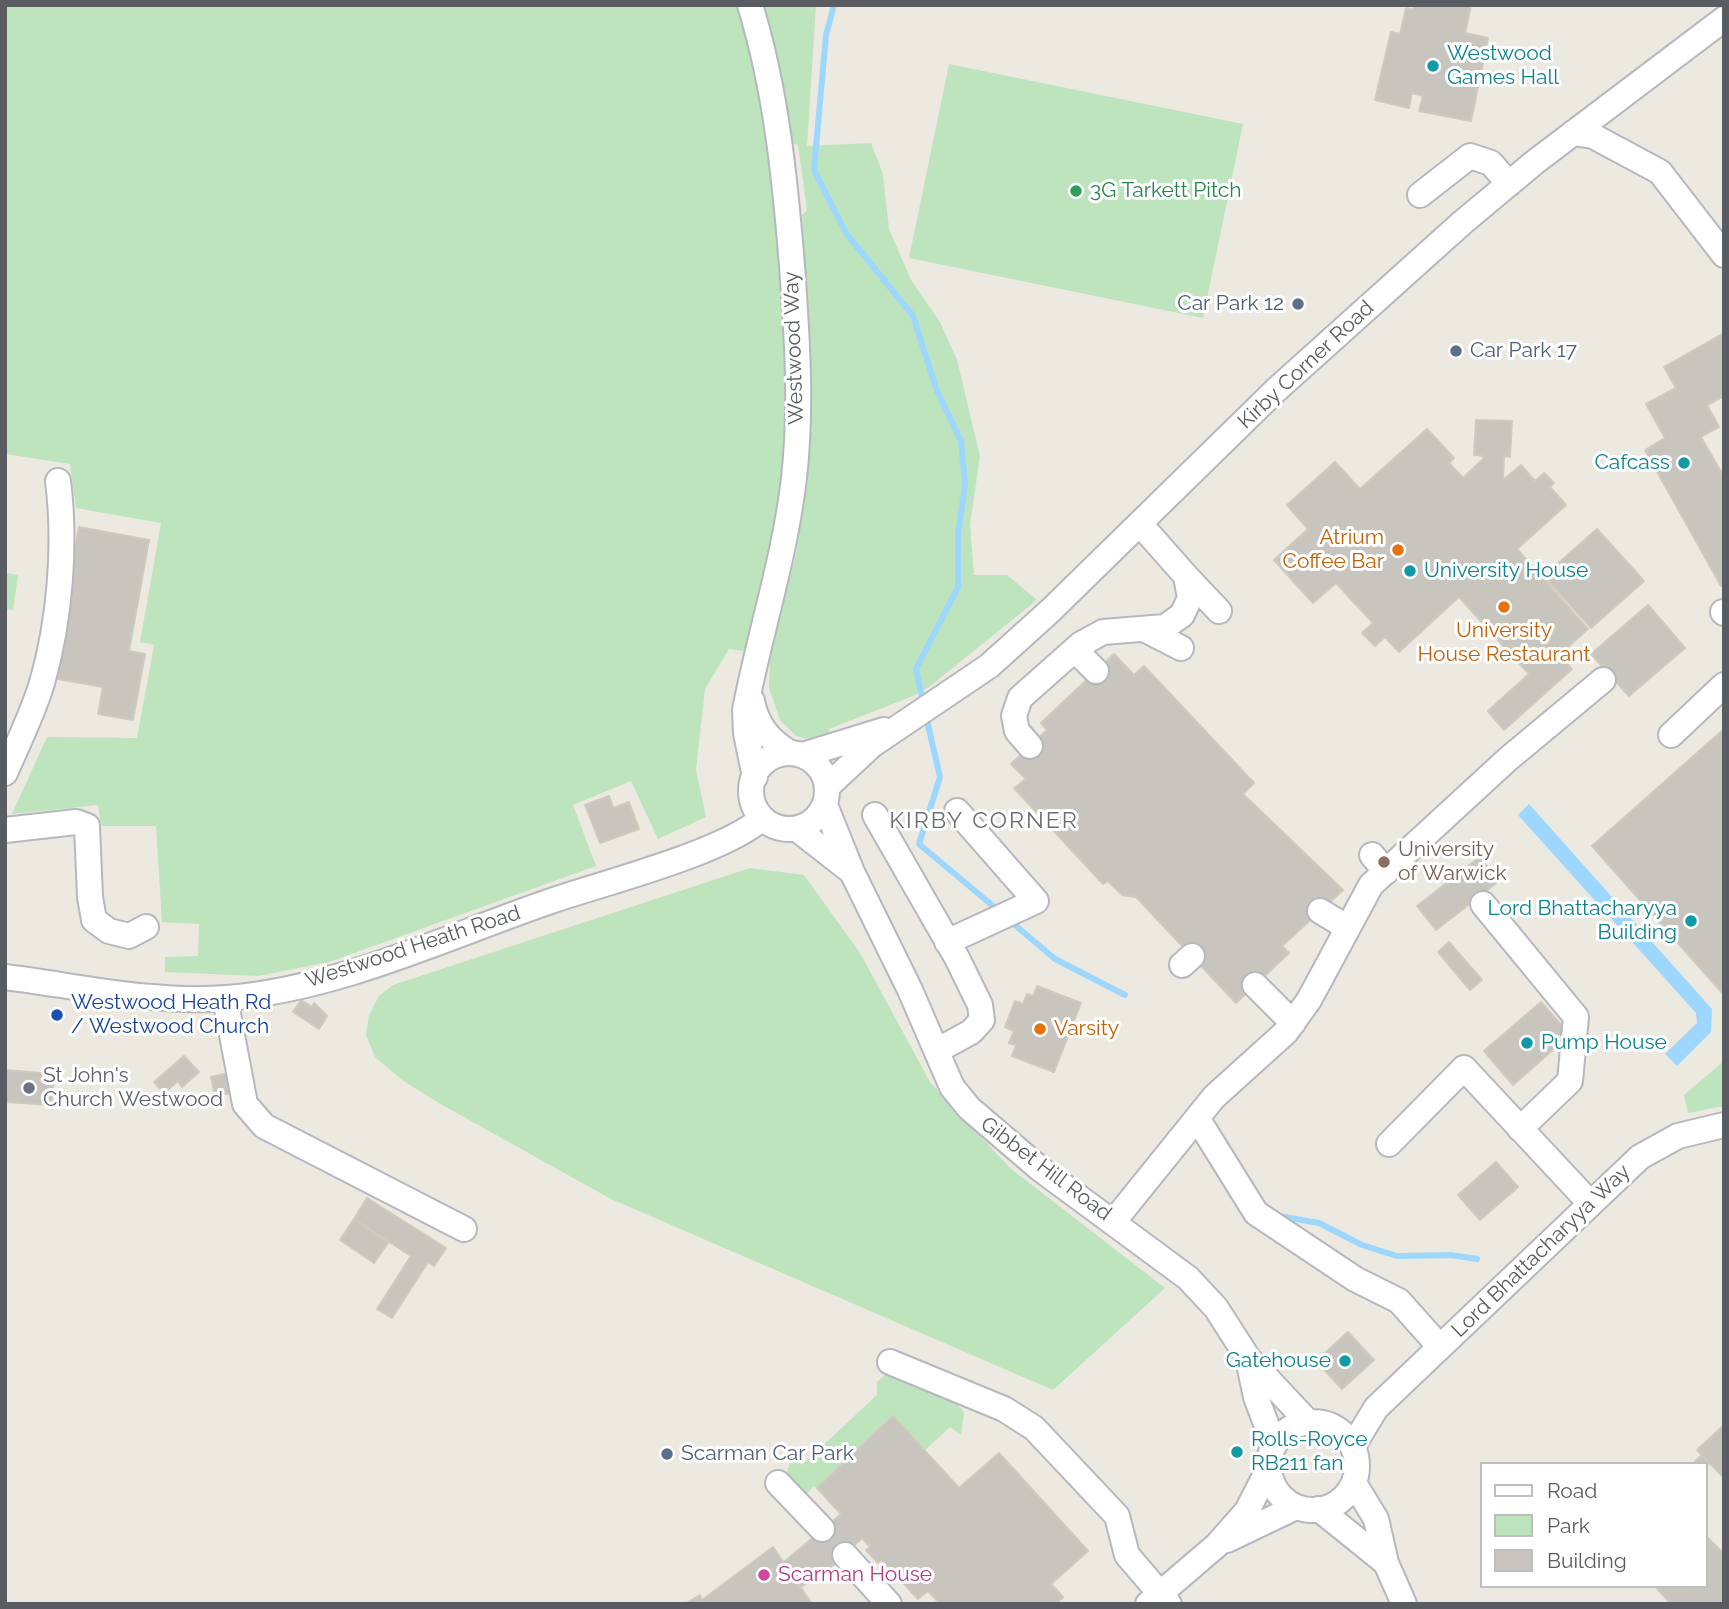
<!DOCTYPE html>
<html>
<head>
<meta charset="utf-8">
<style>
  body { margin:0 }
  #map { position:relative; width:1729px; height:1609px; overflow:hidden; background:#ece9e0; font-family:Raleway,sans-serif }
  canvas { display:block }
  .frame { position:absolute; inset:0; border:7px solid #595d61; pointer-events:none }
  .legend { position:absolute; left:1480px; top:1462px; width:228px; height:126px; box-sizing:border-box; background:#fff; border:2px solid #bdbec0; margin:0; padding:9px 12px; list-style:none; font-size:21px; color:#595d61 }
  .legend li { display:flex; align-items:center; gap:14px; height:35px }
  .legend b { width:35px; border:2px solid #bdbec0 }
</style>
</head>
<body>
<div id="map">
<canvas width="1729" height="1609"></canvas>
<div class="frame"></div>
<ul class="legend">
<li><b style="height:9px;background:#fff"></b>Road</li>
<li><b style="height:19px;background:#bde4bc"></b>Park</li>
<li><b style="height:19px;background:#c8c5bf"></b>Building</li>
</ul>
</div>
<script>
const context = document.querySelector('canvas').getContext('2d');
context.lineJoin = 'round';
function paint(path, color) { context.fillStyle = color; context.fill(path, 'evenodd'); }
function strokePath(path, color, width, dash) { context.strokeStyle = color; context.lineWidth = width; context.lineCap = dash ? 'butt' : 'round'; context.setLineDash(dash || []); context.stroke(path); }
function drawText(font, color, halo, rows, align = 'center') {
  context.font = font + ' Raleway,sans-serif'; context.lineWidth = 6; context.setLineDash([]); context.textBaseline = 'middle'; context.strokeStyle = halo; context.fillStyle = color; for (const [text, x, y, turn = 0] of rows) {
    context.save(); context.translate(x, y); context.rotate((+turn || 0) * Math.PI / 180); context.textAlign = isNaN(turn) ? turn : align; if (halo) context.strokeText(text, 0, 0); context.fillText(text, 0, 0); context.restore();
  }
}
const green = new Path2D(`
  M 5,5 L 740,5 C 773,110 781,232 785,342 C 787,393 791,446 782,496 C 773,548 760,601 744,651 L 729,649 L 705,689 L 696,770 L 706,817 L 658,839 L 631,781 L 573,805 L 596,866 L 329,962 L 258,976 L 165,972 L 165,957 L 198,956 L 199,924 L 162,922 L 156,826 L 101,826 L 98,805 L 12,814 L 47,737 L 137,738 L 154,645 L 140,642 L 161,523 L 76,508 L 70,464 L 5,454 Z
  M 763,5 L 816,5 L 807,146 L 871,143 L 883,174 L 889,229 L 911,280 L 940,322 L 957,360 L 980,456 L 970,525 L 974,575 L 1007,575 L 1037,600 L 929,687 L 913,696 L 829,729 L 830,736 L 808,739 L 796,736 L 780,720 L 769,688 L 770,651 L 796,555 L 809,464 L 808,312 L 802,215 L 807,210 L 798,145 L 791,143 L 784,92 Z
  M 949,64 L 1243,124 L 1203,318 L 909,258 Z
  M 5,573 L 18,575 L 13,610 L 5,609 Z
  M 750,868 L 804,875 L 860,953 L 930,1082 L 1010,1168 L 1165,1288 L 1053,1390 L 611,1199 L 437,1102 L 402,1080 L 375,1057 L 366,1035 L 369,1015 L 379,996 L 393,985 Z
  M 1724,1061 L 1724,1106 L 1688,1113 L 1684,1095 Z
  M 887,1373 L 955,1402 L 964,1412 L 961,1435 L 950,1427 L 925,1450 L 893,1416 L 817,1488 L 814,1486 L 806,1494 L 787,1473 L 790,1461 L 795,1456 L 802,1465 L 877,1395 L 877,1382 Z`);
const water = new Path2D(`
  M 1529,804 L 1712,1009 L 1711,1032 L 1677,1066 L 1665,1054 L 1697,1023 L 1696,1013 L 1518,815 Z`);
const stream = new Path2D(`
  M 834,5 L 826,35 L 814,170 L 846,233 L 913,316 L 937,391 L 961,441 L 965,485 L 958,534 L 958,587 L 916,669 L 923,702
  M 926,716 L 940,777 L 919,844 L 999,911
  M 1009,920 L 1055,959 L 1125,995
  M 1279,1216 L 1319,1223 L 1362,1245 L 1397,1256 L 1451,1255 L 1477,1259`);
const building = new Path2D(`
  M 1414,5 L 1471,5 L 1465,33 L 1488,38 L 1471,121 L 1419,111 L 1423,96 L 1412,93 L 1409,108 L 1375,100 L 1391,32 L 1400,34 L 1406,8 L 1413,10 Z
  M 1724,333 L 1724,396 L 1707,405 L 1719,427 L 1701,437 L 1724,477 L 1724,584 L 1721,586 L 1645,450 L 1665,438 L 1646,404 L 1676,388 L 1664,367 Z
  M 1476,420 L 1512,421 L 1510,457 L 1504,456 L 1503,480 L 1521,465 L 1535,481 L 1544,473 L 1554,483 L 1550,487 L 1566,505 L 1517,549 L 1588,629 L 1559,655 L 1572,669 L 1504,730 L 1488,711 L 1529,674 L 1459,597 L 1399,652 L 1385,637 L 1375,646 L 1362,633 L 1373,623 L 1336,583 L 1313,603 L 1274,560 L 1308,529 L 1287,505 L 1335,462 L 1360,489 L 1427,429 L 1454,458 L 1449,463 L 1463,478 L 1483,459 L 1483,456 L 1474,455 Z
  M 79,527 L 149,540 L 129,651 L 145,654 L 133,720 L 98,714 L 103,687 L 52,678 Z
  M 1597,529 L 1644,581 L 1591,628 L 1544,576 Z
  M 1648,605 L 1685,648 L 1629,696 L 1591,654 Z
  M 1114,654 L 1134,675 L 1144,666 L 1254,783 L 1243,794 L 1343,890 L 1282,946 L 1289,953 L 1236,1003 L 1136,897 L 1122,895 L 1108,881 L 1103,884 L 1014,788 L 1026,779 L 1011,764 L 1047,730 L 1041,723 Z
  M 1724,729 L 1724,995 L 1592,846 Z
  M 609,796 L 613,808 L 629,802 L 639,829 L 600,843 L 585,805 Z
  M 1480,857 L 1499,881 L 1436,930 L 1417,906 Z
  M 1449,942 L 1482,980 L 1470,990 L 1438,952 Z
  M 1037,986 L 1081,1003 L 1054,1072 L 1012,1056 L 1016,1045 L 1009,1043 L 1014,1031 L 1005,1027 L 1015,1001 L 1023,1004 L 1027,994 L 1033,996 Z
  M 301,1000 L 312,1007 L 314,1003 L 327,1016 L 319,1029 L 293,1012 Z
  M 1541,1002 L 1570,1035 L 1513,1085 L 1484,1051 Z
  M 184,1056 L 199,1072 L 182,1087 L 178,1081 L 164,1093 L 154,1082 Z
  M 5,1070 L 54,1074 L 52,1105 L 5,1102 Z
  M 229,1073 L 232,1093 L 215,1096 L 211,1077 Z
  M 1496,1162 L 1518,1187 L 1480,1220 L 1458,1195 Z
  M 367,1198 L 446,1248 L 434,1266 L 428,1262 L 392,1318 L 377,1309 L 411,1256 L 354,1219 Z
  M 354,1219 L 388,1243 L 374,1263 L 340,1240 Z
  M 1348,1332 L 1374,1360 L 1342,1389 L 1316,1361 Z
  M 893,1416 L 959,1488 L 999,1453 L 1088,1551 L 1051,1584 L 1063,1597 L 1056,1604 L 940,1604 L 928,1591 L 918,1599 L 882,1560 L 878,1563 L 866,1550 L 870,1547 L 862,1538 L 835,1564 L 801,1587 L 784,1562 L 841,1514 L 817,1488 Z
  M 1724,1425 L 1724,1478 L 1697,1450 Z
  M 1702,1455 L 1709,1463 L 1706,1466 L 1692,1464 Z
  M 1706,1536 L 1724,1554 L 1724,1604 L 1671,1604 L 1655,1586 L 1706,1586 Z
  M 773,1547 L 812,1604 L 685,1604 L 700,1595 L 702,1600 Z`);
const minorTunnel = new Path2D(`
  M 822,1529 L 845,1555`);
const minor = new Path2D(`
  M 750,5 C 776,89 785,179 792,266 C 797,336 802,407 794,478 C 785,557 760,632 745,710 L 746,733 L 755,777
  M 1573,133 L 1593,136 L 1660,172 L 1724,255
  M 1420,195 L 1470,156 L 1491,163 L 1509,184
  M 1186,576 L 1219,611
  M 1723,612 L 1724,613
  M 1146,630 L 1181,648
  M 1081,644 L 1083,658 L 1096,671
  M 752,701 C 757,726 769,740 790,753
  M 1671,735 L 1724,685
  M 1030,746 L 1017,731 L 1014,716 L 1020,698 L 1081,644 L 1103,632 L 1165,627 L 1182,615 L 1190,598 L 1186,576 L 1140,524
  M751 791a38 38 0 1 1 76 0a38 38 0 1 1-76 0Z
  M 803,755 L 884,730
  M 5,773 C 18,743 33,713 42,683 C 60,620 66,545 58,481
  M 828,786 L 872,745 L 989,666 L 1050,611 L 1276,390 L 1463,222 L 1535,162 L 1724,19
  M 825,805 L 852,872 L 910,990 L 952,1087 L 969,1108 L 1039,1168 L 1188,1278 L 1216,1308 L 1248,1358 L 1308,1422
  M 875,815 L 957,958 L 980,1005 L 982,1020 L 971,1032 L 938,1050
  M 797,829 L 852,872
  M 5,830 L 76,822 L 87,826 L 90,897 L 94,920 L 109,931 L 129,936 L 146,927
  M 1372,855 L 1386,872
  M 1483,904 L 1576,1017 L 1570,1081 L 1520,1129
  M 1320,911 L 1348,928
  M 947,942 L 1036,901 L 957,811
  M 1182,965 L 1192,956
  M 5,977 C 78,986 153,1004 227,998 C 338,989 446,937 551,901 C 603,883 726,852 762,818
  M 1255,985 L 1293,1023
  M 225,998 L 245,1104 L 264,1126 L 464,1229
  M 1197,1118 L 1256,1213 L 1355,1279 L 1399,1301 L 1440,1347
  M 1389,1144 L 1464,1068 L 1590,1203
  M 1114,1221 L 1214,1097 L 1286,1032 L 1309,1000 L 1371,885 L 1508,759 L 1603,680
  M 1248,1359 L 1256,1397 L 1274,1445
  M 890,1362 L 1004,1409 L 1034,1428 L 1117,1516 L 1127,1555 L 1169,1604
  M1269 1466a44 44 0 1 1 88 0a44 44 0 1 1-88 0Z
  M 1353,1446 L 1376,1408 L 1640,1157 L 1678,1136 L 1724,1125
  M 778,1483 L 822,1529
  M 1354,1483 L 1376,1519 L 1386,1563 L 1404,1604
  M 1319,1509 L 1386,1563
  M 1227,1540 L 1296,1507
  M 845,1555 L 889,1604
  M 1148,1604 L 1217,1545 L 1247,1511 L 1269,1468`);
const markers = [
  [1433,66,7,"#0f9aa8"],
  [1076,191,7,"#2e9e5b"],
  [1298,304,7,"#5c6f8a"],
  [1456,351,7,"#5c6f8a"],
  [1684,463,7,"#0f9aa8"],
  [1398,550,7,"#e8710a"],
  [1410,571,7,"#0f9aa8"],
  [1504,607,7,"#e8710a"],
  [1384,862,7,"#8d6e63"],
  [1691,921,7,"#0f9aa8"],
  [57,1015,7,"#1a4fb4"],
  [1040,1029,7,"#e8710a"],
  [1527,1043,7,"#0f9aa8"],
  [29,1088,7,"#6b7280"],
  [1345,1361,7,"#0f9aa8"],
  [1237,1452,7,"#0f9aa8"],
  [667,1454,7,"#5c6f8a"],
  [764,1575,7,"#d1479c"]
];
const cultureNames = [
  ["Westwood",1447,54],
  ["Games Hall",1447,78],
  ["Cafcass",1670,463,"right"],
  ["University House",1424,571],
  ["Lord Bhattacharyya",1677,909,"right"],
  ["Building",1677,933,"right"],
  ["Pump House",1541,1043],
  ["Gatehouse",1331,1361,"right"],
  ["Rolls-Royce",1251,1440],
  ["RB211 fan",1251,1464]
];
const leisureNames = [
  ["3G Tarkett Pitch",1090,191]
];
const serviceNames = [
  ["Car Park 12",1284,304,"right"],
  ["Car Park 17",1470,351],
  ["Scarman Car Park",681,1454]
];
const streetNames = [
  ["Westwood Way",794,348,-92],
  ["Kirby Corner Road",1306,365,-43],
  ["Westwood Heath Road",413,947,-18],
  ["Gibbet Hill Road",1046,1169,37],
  ["Lord Bhattacharyya Way",1541,1251,-44]
];
const foodNames = [
  ["Atrium",1384,538],
  ["Coffee Bar",1384,562],
  ["University",1504,631,"center"],
  ["House Restaurant",1504,655,"center"],
  ["Varsity",1054,1029,"left"]
];
const educationNames = [
  ["University",1398,850],
  ["of Warwick",1398,874]
];
const transitNames = [
  ["Westwood Heath Rd",71,1003],
  ["/ Westwood Church",71,1027]
];
const worshipNames = [
  ["St John's",43,1076],
  ["Church Westwood",43,1100]
];
const hotelNames = [
  ["Scarman House",778,1575]
];
const neighbourhoodNames = [
  ["KIRBY CORNER",984,821]
];
paint(green, '#bde4bc');
paint(water, '#9ed7fe');
strokePath(stream, '#9ed7fe', 6);
paint(building, '#c8c5bf');
strokePath(building, '#d0cabe', 2);
strokePath(minorTunnel, '#c7c6c0', 24, [24, 12]);
strokePath(minor, '#b6b8bd', 28);
strokePath(minor, '#fff', 24);
for (const [x, y, r, color] of markers) { const dot = new Path2D(); dot.arc(x, y, r, 0, 2 * Math.PI); context.fillStyle = color; context.fill(dot); strokePath(dot, '#fff', 2.5); }
drawText('21px', '#0d838f', '#fff', cultureNames, 'left');
drawText('21px', '#27864d', '#fff', leisureNames, 'left');
drawText('21px', '#4e5e75', '#fff', serviceNames, 'left');
drawText('21px', '#595d61', '#fff', streetNames);
drawText('21px', '#c56008', '#fff', foodNames, 'right');
drawText('21px', '#785e54', '#fff', educationNames, 'left');
drawText('21px', '#164399', '#fff', transitNames, 'left');
drawText('21px', '#5b616d', '#fff', worshipNames, 'left');
drawText('21px', '#b23c85', '#fff', hotelNames, 'left');
context.letterSpacing = '2px';
drawText('23px', '#6a6f73', '#fff', neighbourhoodNames);
context.letterSpacing = '0px';
</script>
</body>
</html>
